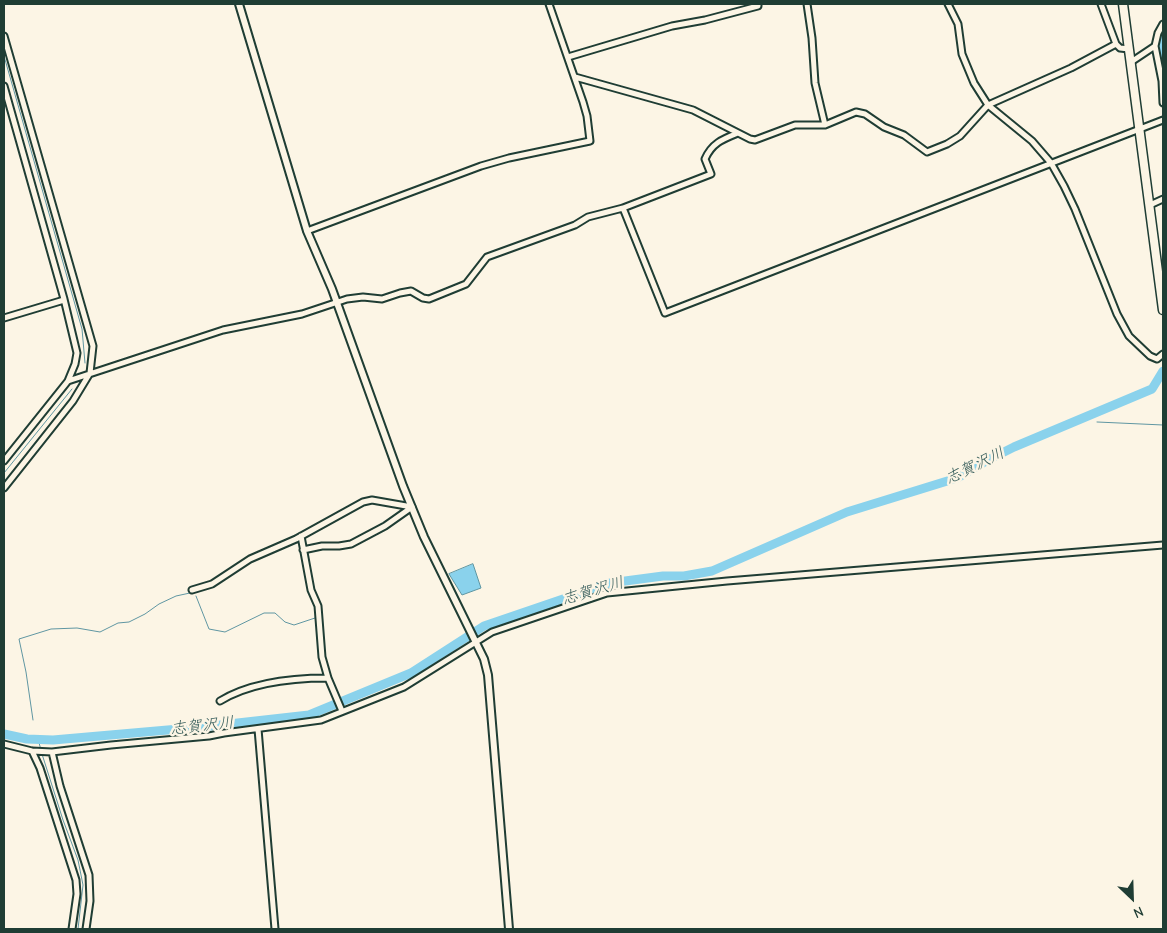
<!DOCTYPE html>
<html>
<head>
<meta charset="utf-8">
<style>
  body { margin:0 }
  #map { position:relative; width:1167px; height:933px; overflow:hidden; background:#fcf5e5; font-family:"Comic Neue",sans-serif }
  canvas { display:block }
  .frame { position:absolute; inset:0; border:5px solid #1f3d34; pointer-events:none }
  .north { position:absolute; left:1107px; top:873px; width:50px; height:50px; -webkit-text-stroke:4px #fcf5e5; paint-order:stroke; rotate:156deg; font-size:14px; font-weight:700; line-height:20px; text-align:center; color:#1f3d34 }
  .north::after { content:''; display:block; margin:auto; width:18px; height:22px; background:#1f3d34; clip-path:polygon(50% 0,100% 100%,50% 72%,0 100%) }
</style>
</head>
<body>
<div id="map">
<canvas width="1167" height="933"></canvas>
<div class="frame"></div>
<div class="north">N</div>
</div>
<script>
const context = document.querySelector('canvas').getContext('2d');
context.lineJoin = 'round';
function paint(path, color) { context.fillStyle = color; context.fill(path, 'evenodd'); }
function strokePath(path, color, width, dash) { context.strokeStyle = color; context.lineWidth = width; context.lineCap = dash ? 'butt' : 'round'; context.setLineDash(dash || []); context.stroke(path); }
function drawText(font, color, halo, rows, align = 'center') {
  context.font = font + ' "Comic Neue","Klee One",sans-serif'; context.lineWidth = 5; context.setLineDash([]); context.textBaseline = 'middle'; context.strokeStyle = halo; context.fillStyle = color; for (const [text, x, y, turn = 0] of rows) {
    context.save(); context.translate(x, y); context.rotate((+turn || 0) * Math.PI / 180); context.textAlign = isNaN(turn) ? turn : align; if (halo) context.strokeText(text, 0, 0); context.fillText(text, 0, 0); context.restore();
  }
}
const water = new Path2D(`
  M 473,564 L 481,588 L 462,595 L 449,574 Z`);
const stream = new Path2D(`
  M 4,56 L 82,329 L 85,363
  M 1093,413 L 1094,417
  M 1097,422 L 1163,425
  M 4,473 L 72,389
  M 196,596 L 209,629 L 225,632 L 264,613 L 275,613 L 285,622 L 294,625 L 315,618
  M 33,720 L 26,672 L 19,639 L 51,629 L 77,628 L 100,632 L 118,623 L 129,622 L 145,614 L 159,604 L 176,596 L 190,593
  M 38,739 L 41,750
  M 42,754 L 63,820 L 78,860 L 83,885 L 78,929`);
const river = new Path2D(`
  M 1163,36 L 1162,48 L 1163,56
  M 4,734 L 27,739 L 53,740 L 202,727 L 309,715 L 411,673 L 484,626 L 610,583 L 663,576 L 684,576 L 712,571 L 847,512 L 957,478 L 986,461 L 1014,447 L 1152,389 L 1163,371`);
const minor = new Path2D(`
  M 807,4 L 812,38 L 815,83 L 825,125
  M 948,4 L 958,24 L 962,54 L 974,83 L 988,105 L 1032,141 L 1051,163 L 1064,186 L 1075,209 L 1117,314 L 1129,336 L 1150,356 L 1157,359 L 1163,354
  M 1101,4 L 1116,44
  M 1163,24 L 1158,33 L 1155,46 L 1162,81 L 1163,103
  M 4,36 L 93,346 L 90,373 L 73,401 L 4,488
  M 568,57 L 672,26 L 705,20 L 758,6 L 758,4
  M 1131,62 L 1155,46
  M 575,77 L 693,110 L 750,139 L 755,140 L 795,125 L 825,125 L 856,112 L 865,114 L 884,127 L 904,135 L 927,152 L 947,144 L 960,136 L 988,105 L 1071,68 L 1116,44 L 1120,48 L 1129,49
  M 4,86 L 64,299 L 77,353 L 75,364 L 68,381
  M 1150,205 L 1163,199
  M 623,208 L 665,313 L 1163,120
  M 307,231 L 481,166 L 509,158 L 590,141 L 587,116 L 583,102 L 549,4
  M 4,318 L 64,300
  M 4,461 L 68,381 L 223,330 L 302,314 L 347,299 L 363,297 L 382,299 L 400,293 L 411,291 L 423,298 L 429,299 L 466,284 L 487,257 L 575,225 L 588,217 L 623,208 L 711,174 L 705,159 C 712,143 723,139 738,133
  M 301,536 L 311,590 L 318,606 L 322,657 L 328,678 L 342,711
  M 303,550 L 322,546 L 339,546 L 351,544 L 385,526 L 412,507
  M 192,590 L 212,584 L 250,559 L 296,539 L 363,502 L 372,500 L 412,507
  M 220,701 C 251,682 291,678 328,678
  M 258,729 L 275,929
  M 4,744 L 32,751 L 52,752 L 111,745 L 209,736 L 224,733 L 321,720 L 404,687 L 492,632 L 607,593 L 727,581 L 1163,545
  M 32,751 L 40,768 L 76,880 L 77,894 L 72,929
  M 52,752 L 60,786 L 89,875 L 90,901 L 86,929`);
const tertiary = new Path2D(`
  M 239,4 L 307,231 L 332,289 L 403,486 L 424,537 L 484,659 L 488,675 L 509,929`);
const primary = new Path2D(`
  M 1123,4 L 1163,310`);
const waterNames = [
  ["志賀沢川",975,466,-26],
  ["志賀沢川",593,591,-16],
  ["志賀沢川",202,726,-6]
];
paint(water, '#8ad2ec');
strokePath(water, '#5f96a2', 1);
strokePath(stream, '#5f96a2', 1);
strokePath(river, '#8ad2ec', 9);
strokePath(minor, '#1f3d34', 9);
strokePath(tertiary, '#1f3d34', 10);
strokePath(primary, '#1f3d34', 11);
strokePath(minor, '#fcf5e5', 5);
strokePath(tertiary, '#fcf5e5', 6);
strokePath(primary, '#fcf5e5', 8);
drawText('italic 16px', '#345b59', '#fcf5e5', waterNames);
</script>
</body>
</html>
